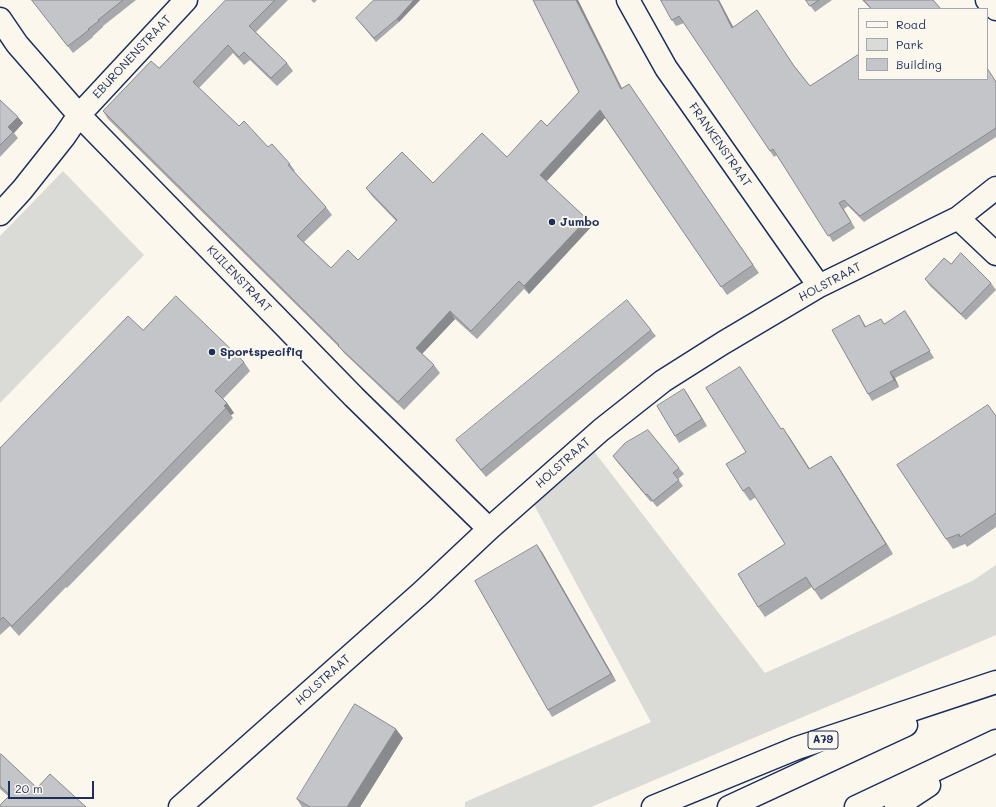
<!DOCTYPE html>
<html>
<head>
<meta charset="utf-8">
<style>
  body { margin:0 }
  #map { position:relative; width:996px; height:807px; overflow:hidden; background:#fbf7ec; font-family:Mali,sans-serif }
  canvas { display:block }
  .legend { position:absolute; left:858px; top:8px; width:130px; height:72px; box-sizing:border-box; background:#fbf7ec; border:1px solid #a1a7b3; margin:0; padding:5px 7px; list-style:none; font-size:12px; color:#1b2f5e }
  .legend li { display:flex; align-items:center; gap:8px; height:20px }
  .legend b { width:20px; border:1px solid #a1a7b3 }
  .scale { position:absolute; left:8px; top:781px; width:86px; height:18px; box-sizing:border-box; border:2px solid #1b2f5e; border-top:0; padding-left:5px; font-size:12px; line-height:14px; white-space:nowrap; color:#1b2f5e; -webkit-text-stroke:3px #fbf7ec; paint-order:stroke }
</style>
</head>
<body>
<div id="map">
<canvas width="996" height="807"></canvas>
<ul class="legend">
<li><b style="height:5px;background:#fbf7ec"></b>Road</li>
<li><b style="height:11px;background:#dadad7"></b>Park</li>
<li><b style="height:11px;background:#c3c5c9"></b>Building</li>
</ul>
<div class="scale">20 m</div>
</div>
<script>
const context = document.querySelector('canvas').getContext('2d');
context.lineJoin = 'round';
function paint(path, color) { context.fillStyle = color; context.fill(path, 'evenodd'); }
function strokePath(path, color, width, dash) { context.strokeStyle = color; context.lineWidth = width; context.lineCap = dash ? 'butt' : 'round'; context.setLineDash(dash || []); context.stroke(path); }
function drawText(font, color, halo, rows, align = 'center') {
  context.font = font + ' Mali,sans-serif'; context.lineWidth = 4; context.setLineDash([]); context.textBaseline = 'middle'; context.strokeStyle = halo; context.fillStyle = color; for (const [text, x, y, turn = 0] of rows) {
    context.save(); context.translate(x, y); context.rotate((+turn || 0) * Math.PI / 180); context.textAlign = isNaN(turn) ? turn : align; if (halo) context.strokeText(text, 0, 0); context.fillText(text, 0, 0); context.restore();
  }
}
const green = new Path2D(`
  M 63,171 L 144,255 L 0,403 L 0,236 Z
  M 593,450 L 765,673 L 972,581 L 996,565 L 996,635 L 591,807 L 465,807 L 465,802 L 651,722 L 533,503 Z`);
const street = new Path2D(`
  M 628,0 L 666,68 L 819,286
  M 987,0 L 996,9
  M 0,19 L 17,44 L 79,115 L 354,397 L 489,529
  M 0,214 L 22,190 L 64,137 L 79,115 L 186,0
  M 958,218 L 996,254
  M 180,807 L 422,592 L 489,529 L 601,430 L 663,381 L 723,343 L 819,286 L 958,218 L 996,188`);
const highway = new Path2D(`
  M 653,807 L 797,748 L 996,682
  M 729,807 L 906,725
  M 856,807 L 996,741
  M 896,807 L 929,785`);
const wall = new Path2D(`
  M 32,0 L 136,0 L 103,26 L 103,27 L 93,36 L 93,37 L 73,53 Z
  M 226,0 L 288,0 L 256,32 L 287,63 L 293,71 L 277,86 L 250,60 L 244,65 L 233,53 L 199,88 L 239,126 L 290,164 L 295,171 L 294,172 L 326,207 L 332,215 L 304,242 L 331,268 L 358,260 L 396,221 L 372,196 L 366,188 L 433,183 L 507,157 L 547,126 L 579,92 L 533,0 L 578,0 L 622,88 L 629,84 L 759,273 L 727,295 L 605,118 L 546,181 L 587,219 L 592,226 L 529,294 L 524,289 L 477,339 L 455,319 L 422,354 L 434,365 L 440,373 L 404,410 L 344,353 L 340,348 L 108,119 L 103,111 L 159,68 Z
  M 311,0 L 317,0 L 314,3 Z
  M 374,0 L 420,0 L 399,22 L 376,42 L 356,18 Z
  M 661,0 L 719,0 L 733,28 L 796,68 L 810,86 L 996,81 L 996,137 L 864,222 L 848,206 L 844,209 L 855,228 L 833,242 L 777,155 L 774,157 L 684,23 L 676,26 L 672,20 Z
  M 806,0 L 832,0 L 815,12 Z
  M 862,0 L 933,0 L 941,9 L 871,9 Z
  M 0,100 L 23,123 L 14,133 L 18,138 L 0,157 Z
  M 951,264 L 991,283 L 996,290 L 966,320 L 930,286 L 925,279 Z
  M 859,315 L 866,327 L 910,318 L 934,358 L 895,378 L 899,387 L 872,401 L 868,394 Z
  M 143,330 L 244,362 L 250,371 L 223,399 L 227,403 L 234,413 L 231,415 L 233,418 L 67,588 L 66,587 L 19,636 L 10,626 L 0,635 L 0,448 Z
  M 651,330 L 656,336 L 486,477 L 461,447 L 456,440 Z
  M 684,389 L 707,426 L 679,443 L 675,436 Z
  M 996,416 L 996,527 L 967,547 L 965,544 L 953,549 L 946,539 Z
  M 781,429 L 790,438 L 810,469 L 831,456 L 838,466 L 893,554 L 821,600 L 812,587 L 765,617 L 758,607 L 785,544 L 756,497 L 750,501 L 743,491 L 746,452 Z
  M 613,456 L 679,468 L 684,474 L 678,479 L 683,486 L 657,507 L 652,501 L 651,502 L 618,463 Z
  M 542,552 L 616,681 L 552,717 L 548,710 Z
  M 403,738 L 360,807 L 302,807 L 297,799 Z
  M 0,755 L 37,788 L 8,796 L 0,789 Z`);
const shadedWall = new Path2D(`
  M 414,0 L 420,0 L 399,22 L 397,19 Z
  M 576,0 L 578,0 L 626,97 L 621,89 Z
  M 718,0 L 719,0 L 737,34 L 732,28 Z
  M 600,110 L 605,118 L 545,183 L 540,175 Z
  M 18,117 L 23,123 L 14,133 L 8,127 Z
  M 587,219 L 592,226 L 529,294 L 524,286 Z
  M 450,311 L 455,319 L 421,355 L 416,348 Z
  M 859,315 L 863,322 L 870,334 L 865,327 Z
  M 890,372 L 895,378 L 899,387 L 894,380 Z
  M 684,389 L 688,395 L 707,426 L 702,419 Z
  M 227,403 L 234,413 L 231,415 L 224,406 Z
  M 783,428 L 790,438 L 816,479 L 809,469 Z
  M 831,456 L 838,466 L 893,554 L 886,544 Z
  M 537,545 L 542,552 L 616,681 L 611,674 Z
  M 396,729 L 403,738 L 360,807 L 347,807 Z`);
const building = new Path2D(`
  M 32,0 L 123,0 L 98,20 L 99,21 L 88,29 L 89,30 L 68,46 Z
  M 226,0 L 275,0 L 249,26 L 287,63 L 271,78 L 244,52 L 239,57 L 228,45 L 193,82 L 239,126 L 244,121 L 268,147 L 272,144 L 290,164 L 288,165 L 326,207 L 297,236 L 331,268 L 348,250 L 358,260 L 397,220 L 366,188 L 402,152 L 433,183 L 482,133 L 507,157 L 541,120 L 547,126 L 579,92 L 533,0 L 576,0 L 621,89 L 629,84 L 753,265 L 721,287 L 600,110 L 540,175 L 587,219 L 524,286 L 519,281 L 471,331 L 450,311 L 416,348 L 434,365 L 398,402 L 338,346 L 339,345 L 103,111 L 151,61 L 159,68 Z
  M 374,0 L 414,0 L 397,19 L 374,38 L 356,18 Z
  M 661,0 L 718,0 L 732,28 L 757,10 L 794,66 L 810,86 L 859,54 L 859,79 L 987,79 L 987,68 L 996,82 L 996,128 L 860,216 L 844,200 L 839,203 L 851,222 L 828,236 L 773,149 L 770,151 L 679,16 L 672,20 Z
  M 806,0 L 819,0 L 810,6 Z
  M 864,0 L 933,0 L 941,9 L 872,9 Z
  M 0,100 L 18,117 L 8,127 L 13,132 L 0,145 Z
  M 961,253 L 991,283 L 961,314 L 925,279 L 944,258 L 951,264 Z
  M 176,296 L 244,362 L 215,391 L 227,403 L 224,406 L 226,408 L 60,578 L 12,626 L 3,617 L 0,620 L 0,448 L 128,316 L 143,330 Z
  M 627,300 L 651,330 L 481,470 L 456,440 Z
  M 905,311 L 930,351 L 890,372 L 894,380 L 868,394 L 832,330 L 859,315 L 865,327 L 881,319 L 884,324 Z
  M 740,367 L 781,429 L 783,428 L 809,469 L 831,456 L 886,544 L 814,590 L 806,577 L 758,607 L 738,574 L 785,544 L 749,487 L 743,491 L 726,464 L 746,452 L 706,388 Z
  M 684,389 L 702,419 L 675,436 L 657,406 Z
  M 988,405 L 996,416 L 996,513 L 960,537 L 959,534 L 946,539 L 897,465 Z
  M 648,430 L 679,468 L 673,473 L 679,480 L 653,501 L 647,494 L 646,495 L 613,456 L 625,443 Z
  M 537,545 L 611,674 L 548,710 L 475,581 Z
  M 355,704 L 396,729 L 347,807 L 310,807 L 297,799 Z
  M 1,754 L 37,788 L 50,774 L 86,807 L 0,807 L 0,805 L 10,795 L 0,786 L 0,755 Z`);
const markers = [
  [552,222,4,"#1b2f5e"],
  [212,352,4,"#1b2f5e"]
];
const shields = [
  [823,740,30]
];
const shieldNames = [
  ["A79",823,740]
];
const streetNames = [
  ["EBURONENSTRAAT",132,57,-47],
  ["FRANKENSTRAAT",720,145,55],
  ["KUILENSTRAAT",239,279,46],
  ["HOLSTRAAT",830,282,-28],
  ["HOLSTRAAT",563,463,-42],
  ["HOLSTRAAT",323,680,-42]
];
const poiNames = [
  ["Jumbo",560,222],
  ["Sportspecifiq",220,352]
];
paint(green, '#dadad7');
strokePath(street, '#1b2f5e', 25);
strokePath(highway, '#1b2f5e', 25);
strokePath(street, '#fbf7ec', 22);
strokePath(highway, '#fbf7ec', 22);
paint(wall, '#a8a9ad');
paint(shadedWall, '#888a8d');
paint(building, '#c3c5c9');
strokePath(building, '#888a8d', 1);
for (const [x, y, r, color] of markers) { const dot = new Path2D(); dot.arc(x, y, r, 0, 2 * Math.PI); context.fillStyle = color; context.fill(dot); strokePath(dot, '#fbf7ec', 1.5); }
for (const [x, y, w] of shields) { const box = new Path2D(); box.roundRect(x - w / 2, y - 9, w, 18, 3); context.fillStyle = '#fbf7ec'; context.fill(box); strokePath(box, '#1b2f5e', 1); }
drawText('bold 11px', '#1b2f5e', null, shieldNames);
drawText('12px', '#1b2f5e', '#fbf7ec', streetNames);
drawText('bold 12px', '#1b2f5e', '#fbf7ec', poiNames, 'left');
</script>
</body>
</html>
